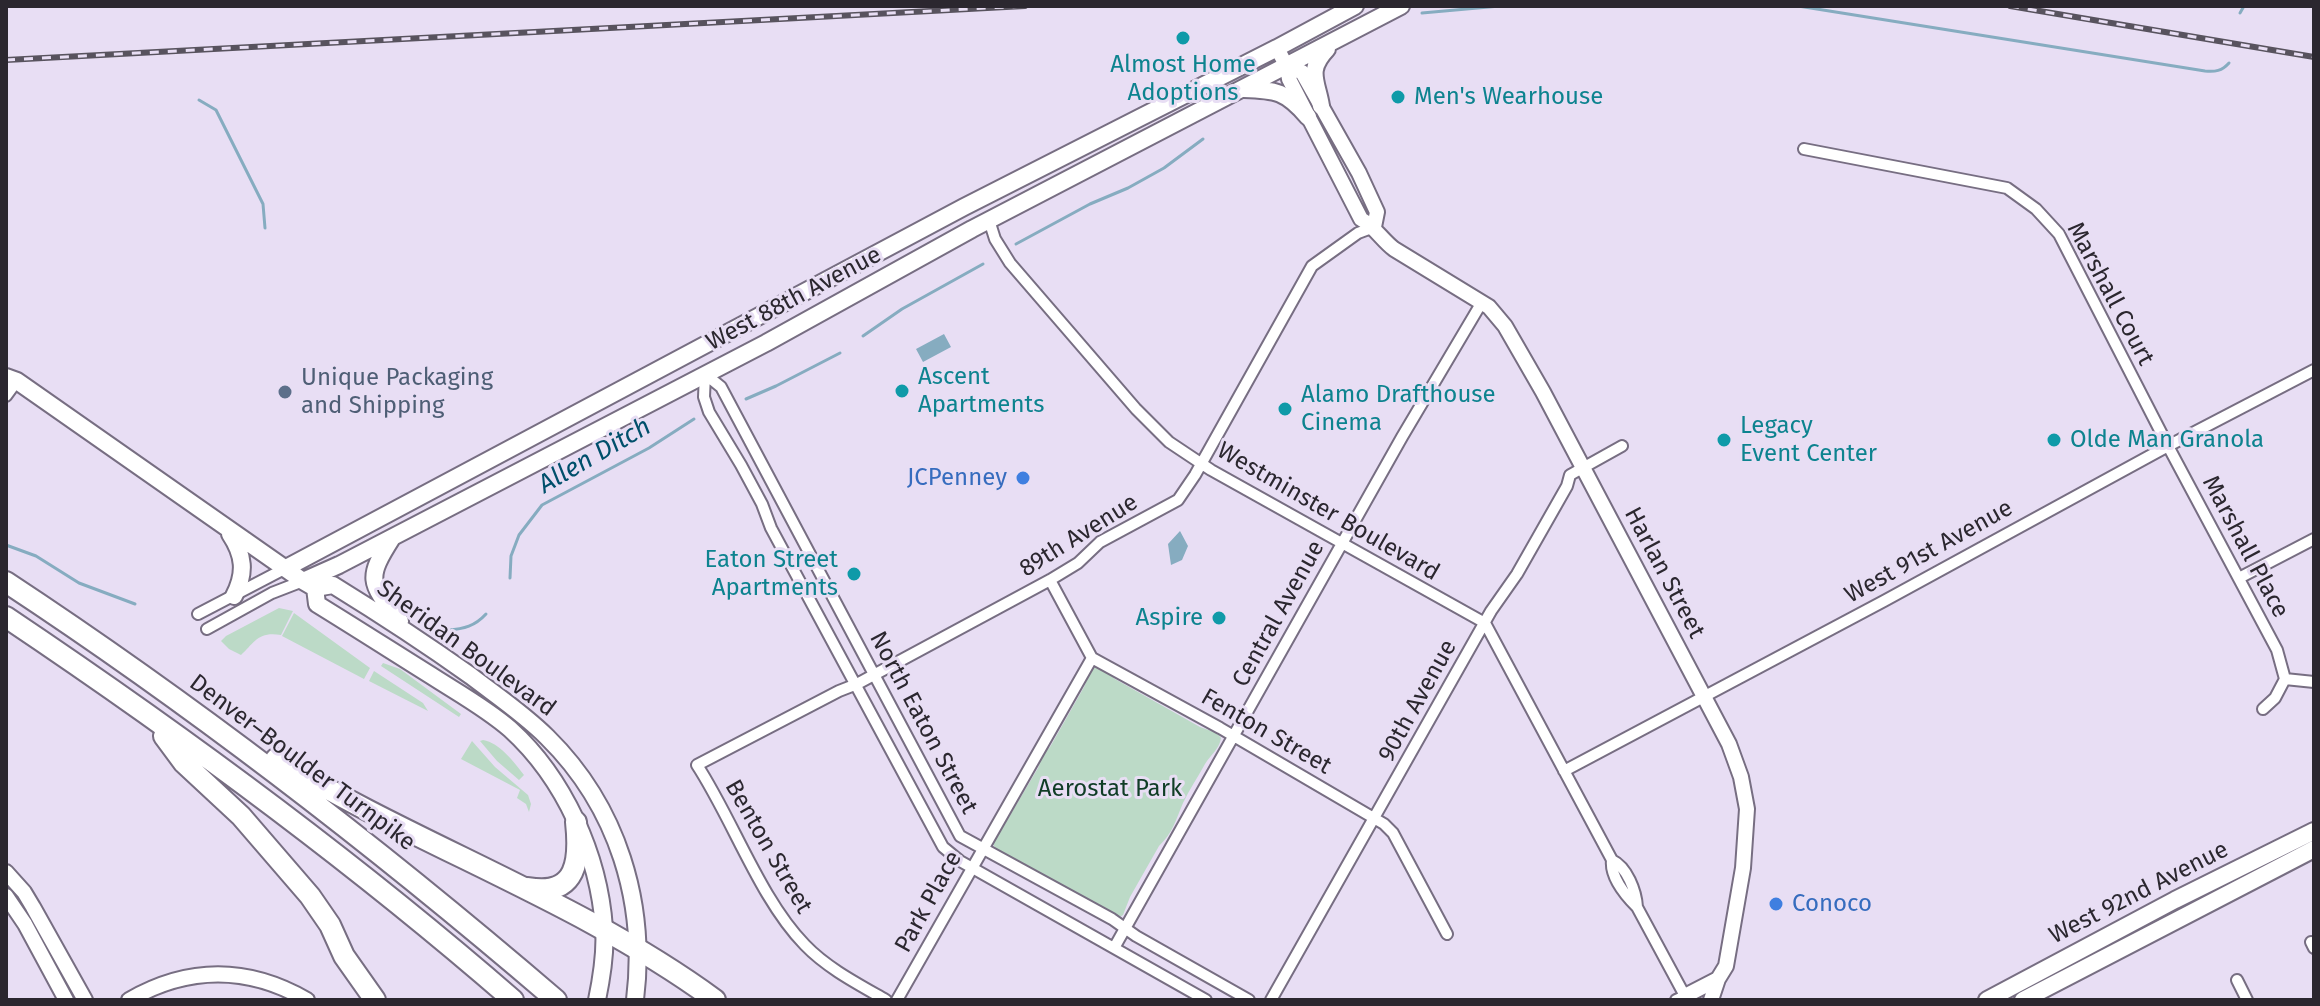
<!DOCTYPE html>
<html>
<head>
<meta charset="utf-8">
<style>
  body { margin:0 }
  #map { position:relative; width:2320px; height:1006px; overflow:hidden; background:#e8def4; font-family:"Fira Sans",sans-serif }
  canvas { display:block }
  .frame { position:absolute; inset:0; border:8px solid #2b272f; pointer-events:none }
</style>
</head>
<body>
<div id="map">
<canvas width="2320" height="1006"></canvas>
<div class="frame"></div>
</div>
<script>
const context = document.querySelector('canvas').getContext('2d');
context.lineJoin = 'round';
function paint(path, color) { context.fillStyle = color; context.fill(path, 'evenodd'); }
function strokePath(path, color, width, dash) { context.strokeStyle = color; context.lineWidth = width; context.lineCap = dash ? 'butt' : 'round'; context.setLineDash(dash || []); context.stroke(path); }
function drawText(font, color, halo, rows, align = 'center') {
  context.font = font + ' "Fira Sans",sans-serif'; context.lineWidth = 6; context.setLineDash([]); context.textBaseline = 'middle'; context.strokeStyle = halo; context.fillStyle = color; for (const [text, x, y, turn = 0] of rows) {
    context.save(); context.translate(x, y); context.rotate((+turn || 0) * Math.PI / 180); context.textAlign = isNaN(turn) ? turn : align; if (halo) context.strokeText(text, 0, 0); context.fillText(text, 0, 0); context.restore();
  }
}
const green = new Path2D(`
  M 279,608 L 293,611 L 281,635 C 258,631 254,643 241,655 L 229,649 L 221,641 L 226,636 Z
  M 294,613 L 370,668 L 364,679 L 282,636 Z
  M 383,663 L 400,669 L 461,714 L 459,717 L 381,666 Z
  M 1096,667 L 1107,671 L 1115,679 L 1200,727 L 1217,733 L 1221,738 C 1219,750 1211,754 1205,764 C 1198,777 1189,790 1183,803 C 1176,819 1173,833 1159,846 L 1130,897 L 1123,915 L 1118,918 L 997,851 L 993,844 L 1038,768 L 1044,752 L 1050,747 L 1084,687 L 1091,670 Z
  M 374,671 L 423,703 L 428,711 L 369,681 Z
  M 483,740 C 500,743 513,761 524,775 L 519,780 L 497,761 L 480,741 Z
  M 472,741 L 495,767 L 528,795 L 531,804 L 529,812 L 526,804 L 517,798 L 520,790 L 461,759 Z`);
const water = new Path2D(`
  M 944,334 L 951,347 L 923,362 L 916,349 Z
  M 1180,531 L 1188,546 L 1182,560 L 1171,565 L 1168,544 Z`);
const stream = new Path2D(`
  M 1798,6 L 2205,71 C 2215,72 2222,71 2229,63
  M 1422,13 L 1500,6
  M 2240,13 L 2244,6
  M 199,100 L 216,110 L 263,204 L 265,228
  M 1016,244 L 1090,204 L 1128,188 L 1164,168 L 1203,139
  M 863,336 L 902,309 L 983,264
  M 746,399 L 776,386 L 840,353
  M 6,545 L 36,556 L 79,583 L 135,604
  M 510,578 L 511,556 L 519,535 L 542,505 L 649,448 L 694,419
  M 448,630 C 464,629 475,626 486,614`);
const street = new Path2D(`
  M 1804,149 L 2007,188 L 2036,209 L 2059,234 L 2168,446 L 2277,650 L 2285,679 L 2275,698 L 2263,709
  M 989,220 L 995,239 L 1010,263 L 1136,409 L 1169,442 L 1211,470 L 1485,623 L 1612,860 C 1610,876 1625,895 1637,907 L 1685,996 L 1676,1000
  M 705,374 L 721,387 L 960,836 L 1112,919 L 1136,936 L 1249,1000
  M 705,374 L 704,397 L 709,412 L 741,465 L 762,504 L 771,528 L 943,847 L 960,861 L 1206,1000
  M 6,396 L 17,381
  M 2239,578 L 2314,539
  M 1050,580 L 1092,658 L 1220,728 L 1384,824 L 1393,833 L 1447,934
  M 198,614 L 286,568
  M 207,629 L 272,593 L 303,581
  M 2285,679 L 2314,682
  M 1564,771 L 1884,601 L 2168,446 L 2314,370
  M 1612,860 C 1627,867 1636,891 1637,907
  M 2311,942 L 2314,948
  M 1114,948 L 1402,437 L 1482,302
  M 2237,980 L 2247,1000
  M 886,1000 C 858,984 827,968 805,945 C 760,899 733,820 697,765 L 839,691 L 857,684 L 1050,580 L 1078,563 L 1100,542 L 1178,500 L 1195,475 L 1312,266 L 1358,233 L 1374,227
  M 897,1000 L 1092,658
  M 1271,1000 L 1491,611 L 1517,574 L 1567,486 L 1570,475 L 1622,446`);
const secondary = new Path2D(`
  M 1277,48 L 1287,67 L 1289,79 L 1361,219 C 1375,227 1382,240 1394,249 L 1489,307 L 1505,326 L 1543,392 L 1729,744 L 1741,777 L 1747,809 L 1743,868 L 1726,966 L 1718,979 L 1685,996 L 1688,1000
  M 1287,67 L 1302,72 L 1359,173 L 1377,212 L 1374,227
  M 6,872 L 24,892 L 33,907 L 85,1000
  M 6,896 L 25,924 L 66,1000
  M 129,1000 C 188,966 248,966 307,1000
  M 1711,1000 L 1718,979`);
const primary = new Path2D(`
  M 1244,89 C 1276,90 1286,91 1308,117
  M 1321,106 C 1317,81 1306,71 1327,49
  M 6,377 L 17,381 L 303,581 L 315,588 L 333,585 C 380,614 426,644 471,676 C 497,696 524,714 547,737 C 618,807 647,903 635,1000
  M 230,534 C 244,555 246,573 234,596
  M 392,538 C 365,580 370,583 400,621
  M 286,568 L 964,207 L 1277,48 L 1355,6
  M 303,581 L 339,565 L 766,343 L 972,229 L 1401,6
  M 315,588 L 317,604 C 356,628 395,653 435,678 C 460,694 487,709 510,729 C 564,778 599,855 604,928 C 606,952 602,976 597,1000
  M 1987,1000 L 2175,900 L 2314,831
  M 2023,1000 L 2314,849`);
const highway = new Path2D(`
  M 6,582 C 199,709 381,850 556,1000
  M 6,617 C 182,735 353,861 513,1000
  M 164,736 L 184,763 L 241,816 L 310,896 L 330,925 L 344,956 L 375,1000
  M 276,759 C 418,846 580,901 715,1000
  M 528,888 C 578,897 580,859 576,822`);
const rail = new Path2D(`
  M 2010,6 L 2314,57
  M 6,60 L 1025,6`);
const markers = [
  [1183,38,8,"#0f9aa8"],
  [1398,97,8,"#0f9aa8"],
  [902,391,8,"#0f9aa8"],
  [285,392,8,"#5c6f8a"],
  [1285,409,8,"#0f9aa8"],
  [1724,440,8,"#0f9aa8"],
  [2054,440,8,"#0f9aa8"],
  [1023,478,8,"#3f7fe0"],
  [854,574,8,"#0f9aa8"],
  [1219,618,8,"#0f9aa8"],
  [1776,904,8,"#3f7fe0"]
];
const cultureNames = [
  ["Almost Home",1183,65,"center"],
  ["Adoptions",1183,93,"center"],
  ["Men's Wearhouse",1414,97],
  ["Ascent",918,377],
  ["Apartments",918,405],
  ["Alamo Drafthouse",1301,395],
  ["Cinema",1301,423],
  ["Legacy",1740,426],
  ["Event Center",1740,454],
  ["Olde Man Granola",2070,440],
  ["Eaton Street",838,560,"right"],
  ["Apartments",838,588,"right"],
  ["Aspire",1203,618,"right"]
];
const streetNames = [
  ["Marshall Court",2110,294,62],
  ["West 88th Avenue",794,299,-28],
  ["Westminster Boulevard",1328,512,30],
  ["89th Avenue",1079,536,-32],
  ["Marshall Place",2245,547,62],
  ["West 91st Avenue",1929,552,-29],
  ["Harlan Street",1664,573,62],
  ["Central Avenue",1279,614,-61],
  ["Sheridan Boulevard",466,649,36],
  ["90th Avenue",1418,701,-61],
  ["North Eaton Street",923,723,62],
  ["Fenton Street",1266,732,30],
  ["Denver–Boulder Turnpike",302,763,37],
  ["Benton Street",768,847,60],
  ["West 92nd Avenue",2139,893,-27],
  ["Park Place",929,902,-61]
];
const serviceNames = [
  ["Unique Packaging",301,378],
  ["and Shipping",301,406]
];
const shopNames = [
  ["JCPenney",1007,478],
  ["Conoco",1792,904,"left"]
];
const parkNames = [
  ["Aerostat Park",1110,789]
];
const waterNames = [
  ["Allen Ditch",595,456,-30]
];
paint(green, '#bcdac7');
paint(water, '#86acc0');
strokePath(stream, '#86acc0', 3);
strokePath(street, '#776e82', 14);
strokePath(secondary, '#776e82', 18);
strokePath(primary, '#776e82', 20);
strokePath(highway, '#776e82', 24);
strokePath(street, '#fff', 10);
strokePath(secondary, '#fff', 14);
strokePath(primary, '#fff', 16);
strokePath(highway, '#fff', 20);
strokePath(rail, '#58535e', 6);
strokePath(rail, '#e8def4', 3, [9]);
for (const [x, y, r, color] of markers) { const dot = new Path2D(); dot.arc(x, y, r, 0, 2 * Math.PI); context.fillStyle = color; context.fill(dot); strokePath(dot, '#e8def4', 3); }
drawText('24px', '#0d838f', '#e8def4', cultureNames, 'left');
drawText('24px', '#2b272f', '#e8def4', streetNames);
drawText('24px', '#4e5e75', '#e8def4', serviceNames, 'left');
drawText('24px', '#366cbe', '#e8def4', shopNames, 'right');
drawText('24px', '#103d26', '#e8def4', parkNames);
drawText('italic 26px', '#004f6b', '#e8def4', waterNames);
</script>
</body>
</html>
